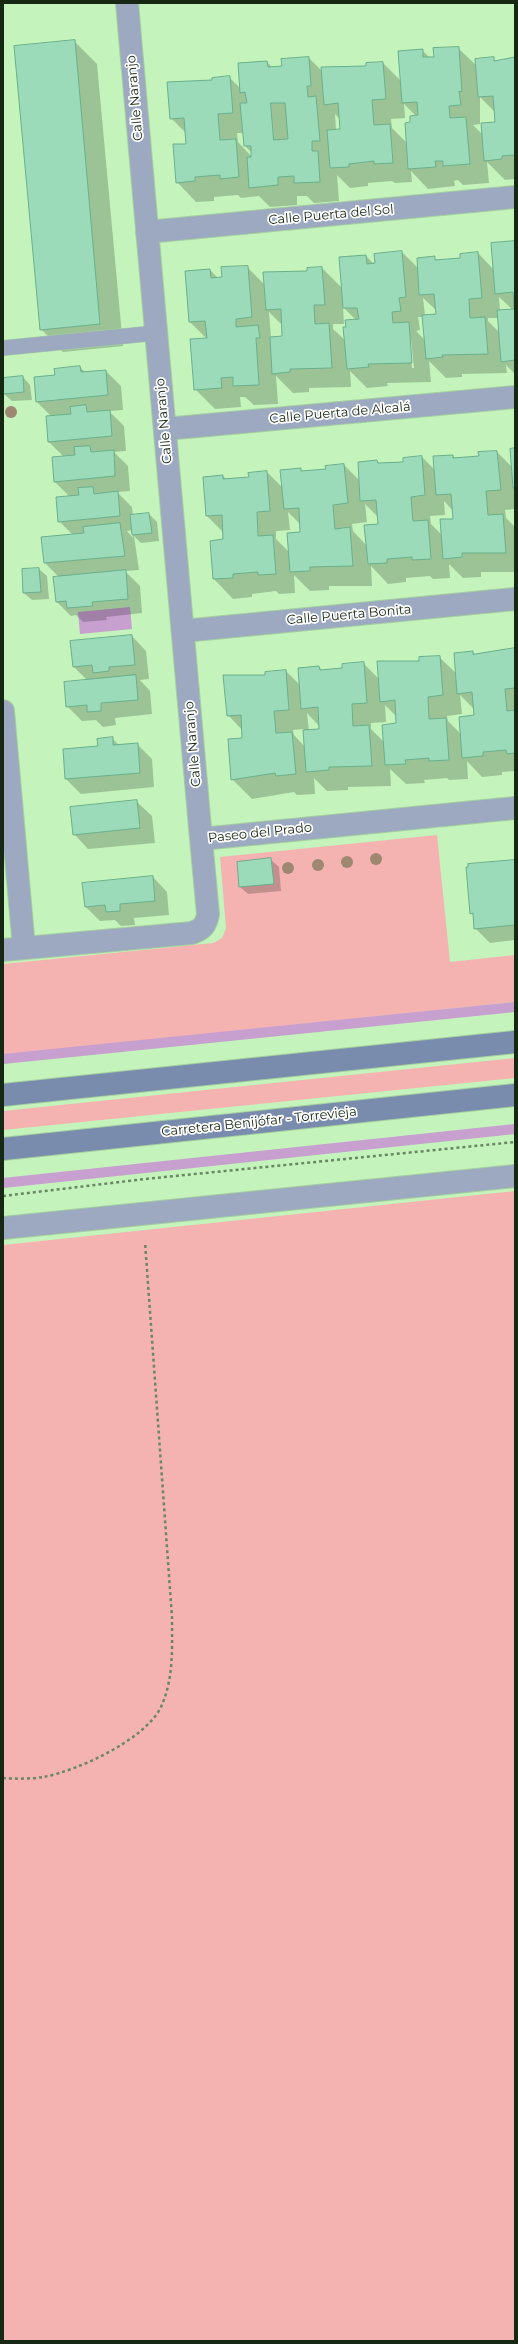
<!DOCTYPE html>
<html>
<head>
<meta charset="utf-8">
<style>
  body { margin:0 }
  #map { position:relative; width:518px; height:2344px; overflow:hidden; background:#c4f4bc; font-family:Montserrat,sans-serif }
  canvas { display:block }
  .frame { position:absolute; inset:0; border:4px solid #162713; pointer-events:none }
</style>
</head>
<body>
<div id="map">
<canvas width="518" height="2344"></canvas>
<div class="frame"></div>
</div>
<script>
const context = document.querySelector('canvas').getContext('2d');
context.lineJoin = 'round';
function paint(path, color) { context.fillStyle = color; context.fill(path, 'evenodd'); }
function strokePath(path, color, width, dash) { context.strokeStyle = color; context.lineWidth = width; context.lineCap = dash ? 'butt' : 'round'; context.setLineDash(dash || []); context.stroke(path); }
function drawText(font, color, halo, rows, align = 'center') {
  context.font = font + ' Montserrat,sans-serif'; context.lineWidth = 3.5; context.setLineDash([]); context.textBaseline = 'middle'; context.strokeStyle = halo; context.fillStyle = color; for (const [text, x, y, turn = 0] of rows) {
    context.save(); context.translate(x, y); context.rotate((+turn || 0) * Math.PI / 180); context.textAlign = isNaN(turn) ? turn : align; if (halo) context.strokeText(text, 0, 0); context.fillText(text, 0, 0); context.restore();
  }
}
const green = new Path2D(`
  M 437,835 L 450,962 L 515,955 L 515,1002 L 3,1055 L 3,964 L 213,943 L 222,938 L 226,928 L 220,857 Z
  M 515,1058 L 515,1078 L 3,1130 L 3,1111 Z
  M 515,1191 L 515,2341 L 3,2341 L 3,1245 Z`);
const water = new Path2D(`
  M 130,607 L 132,629 L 80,634 L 78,612 Z`);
const shadow = new Path2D(`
  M 74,41 L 97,64 L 123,346 L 63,352 L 41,329 Z
  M 458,48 L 477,66 L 494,59 L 497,62 L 515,58 L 515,179 L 505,180 L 487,162 L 489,183 L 463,185 L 458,180 L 454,181 L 455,186 L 428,189 L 411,171 L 412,182 L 395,183 L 392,181 L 368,183 L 368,186 L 350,188 L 337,175 L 339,201 L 314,203 L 307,196 L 297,196 L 297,205 L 270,207 L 259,196 L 241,198 L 238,195 L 214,197 L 214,201 L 196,202 L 177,182 L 187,145 L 186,133 L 171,118 L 213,81 L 229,77 L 241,89 L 267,62 L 273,68 L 283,67 L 309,58 L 323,72 L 383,63 L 401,81 L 422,50 L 430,58 L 435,58 ZM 480,97 L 495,112 L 496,123 L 483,135 L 473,125 L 480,124 ZM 404,104 L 416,116 L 411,123 L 407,143 L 392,128 L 391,119 L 405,118 ZM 335,114 L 340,119 L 341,130 L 336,130 ZM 237,133 L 244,133 L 245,146 L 252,153 L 252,157 L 238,142 Z
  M 515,242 L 515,374 L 506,365 L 507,373 L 462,374 L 462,377 L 446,378 L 429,361 L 431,382 L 387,383 L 388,386 L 367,388 L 350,371 L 351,387 L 309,388 L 309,392 L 293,393 L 276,376 L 278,404 L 254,405 L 245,397 L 240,397 L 241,407 L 215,409 L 195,389 L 207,339 L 190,322 L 210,270 L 218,278 L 223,278 L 247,267 L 265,285 L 322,268 L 343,289 L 366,256 L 374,264 L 402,252 L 419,269 L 434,257 L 437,261 L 461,259 L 478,253 L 494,270 ZM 499,297 L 513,310 L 500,311 ZM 423,298 L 437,311 L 437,314 L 425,315 ZM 343,307 L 356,320 L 346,341 L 333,329 L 333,324 L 344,324 ZM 269,312 L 283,326 L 283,337 L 271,338 ZM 418,317 L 423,317 L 425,340 L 416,331 L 420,330 ZM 488,318 L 499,318 L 500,333 L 488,321 ZM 409,337 L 411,339 L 414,368 L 412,368 Z
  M 80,367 L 85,372 L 106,371 L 121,386 L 123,410 L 109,411 L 124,426 L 126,451 L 114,452 L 128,466 L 130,491 L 117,492 L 132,507 L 133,516 L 149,514 L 157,522 L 159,541 L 141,543 L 134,536 L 139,570 L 125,571 L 140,586 L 142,613 L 106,617 L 107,620 L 83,622 L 76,615 L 71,616 L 56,601 L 60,578 L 45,563 L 73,535 L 59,521 L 70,497 L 55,482 L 64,457 L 49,442 L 52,417 L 37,402 L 56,376 ZM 132,530 L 133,538 L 127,531 Z
  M 23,377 L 30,385 L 32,400 L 12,401 L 4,394 Z
  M 515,449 L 515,509 L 505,510 L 506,518 L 515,527 L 515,572 L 481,572 L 481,577 L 463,578 L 449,564 L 450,578 L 433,579 L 430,576 L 406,578 L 406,582 L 388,584 L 371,566 L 372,586 L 329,586 L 329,590 L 310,591 L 294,575 L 295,593 L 279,594 L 276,591 L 252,594 L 252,597 L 233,599 L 214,579 L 211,541 L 225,540 L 224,533 L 207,516 L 223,476 L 226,479 L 250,478 L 267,472 L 283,488 L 300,469 L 303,472 L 327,470 L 344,465 L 360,481 L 377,461 L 380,464 L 404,462 L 422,457 L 435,470 L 453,456 L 456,459 L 480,457 L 497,452 L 513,468 ZM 444,501 L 454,512 L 454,520 L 442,535 L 431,524 L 430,516 L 445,515 ZM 365,504 L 378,517 L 379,525 L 367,546 L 353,531 L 352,524 L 367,522 ZM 288,512 L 301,525 L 302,533 L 289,552 L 276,539 L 276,531 L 290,530 Z
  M 39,569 L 47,576 L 49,599 L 32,600 L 24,593 Z
  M 132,636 L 146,651 L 149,679 L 140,680 L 150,691 L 152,714 L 115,718 L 116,725 L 103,727 L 96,720 L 82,721 L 67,706 L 87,680 L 74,667 Z
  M 515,649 L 515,771 L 502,772 L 502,775 L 482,777 L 467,761 L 468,779 L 449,780 L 447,778 L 424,780 L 425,783 L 406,784 L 390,769 L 391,786 L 348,787 L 348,790 L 327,791 L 314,778 L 315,794 L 297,795 L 294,792 L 252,799 L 232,779 L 244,739 L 243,731 L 228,715 L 266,676 L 286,671 L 300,685 L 319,667 L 322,670 L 343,669 L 363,663 L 379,679 L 420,662 L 439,657 L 457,674 L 473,652 L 476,655 ZM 460,695 L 474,709 L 475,716 L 461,734 L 448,721 L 447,716 L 462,714 ZM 385,705 L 397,717 L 397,724 L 384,742 L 371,729 L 371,723 L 386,722 ZM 307,713 L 320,727 L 320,730 L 309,731 ZM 304,729 L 305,747 L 294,735 L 293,730 Z
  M 112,738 L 119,745 L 137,744 L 152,759 L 154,787 L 81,794 L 66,779 L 64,750 L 99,747 Z
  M 137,802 L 152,816 L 155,843 L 88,849 L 74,834 Z
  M 271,860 L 279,867 L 281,891 L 248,894 L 240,887 Z
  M 515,861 L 515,940 L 490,943 L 475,928 L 474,916 L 471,913 L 469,868 Z
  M 153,877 L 167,892 L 169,915 L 134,918 L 135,925 L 121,926 L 115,920 L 100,921 L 86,907 Z`);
const stream = new Path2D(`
  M 3,1059 L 515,1007
  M 3,1183 L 515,1129`);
const building = new Path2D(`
  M 75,40 L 100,324 L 40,330 L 14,46 Z
  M 459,47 L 462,92 L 459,91 L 461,105 L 449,106 L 450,118 L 466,117 L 470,164 L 443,166 L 443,161 L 435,161 L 436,167 L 408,169 L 405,123 L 410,122 L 410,116 L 418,115 L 417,102 L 402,103 L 398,51 L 423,49 L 423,57 L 434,57 L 433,48 Z
  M 309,57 L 311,86 L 307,86 L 308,97 L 316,96 L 320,141 L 312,141 L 312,151 L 318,151 L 320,182 L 294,183 L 294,176 L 278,177 L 278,185 L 249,188 L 247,157 L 251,157 L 251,146 L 244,146 L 240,103 L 247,103 L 245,92 L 240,93 L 238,63 L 267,61 L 268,67 L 282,66 L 281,59 ZM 271,103 L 285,103 L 288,139 L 274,140 Z
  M 494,57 L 494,61 L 515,57 L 515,158 L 514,155 L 502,156 L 502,159 L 484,161 L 481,123 L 495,122 L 493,96 L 478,97 L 475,59 Z
  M 383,62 L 386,99 L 372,100 L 374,125 L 390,124 L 393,163 L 374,164 L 374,161 L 349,164 L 349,167 L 330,168 L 327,130 L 340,129 L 338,103 L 324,105 L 321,67 L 366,66 L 366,63 Z
  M 230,76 L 233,113 L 218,114 L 220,140 L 236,139 L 239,177 L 220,179 L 220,175 L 195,177 L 195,181 L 176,183 L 173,144 L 186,144 L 184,118 L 170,119 L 167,82 L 212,80 L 212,78 Z
  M 515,241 L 515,360 L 501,362 L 497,310 L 514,309 L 513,292 L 495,294 L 491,243 Z
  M 402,251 L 406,297 L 399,298 L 401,311 L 392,312 L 393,323 L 409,322 L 412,363 L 368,364 L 369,367 L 347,369 L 343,327 L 346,327 L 345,320 L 359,319 L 357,308 L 343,308 L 339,257 L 366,255 L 367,264 L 375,263 L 374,254 Z
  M 478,252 L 482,298 L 469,299 L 470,318 L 485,317 L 488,354 L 442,355 L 443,357 L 426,359 L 422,315 L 436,314 L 434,294 L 419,295 L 417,258 L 435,256 L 435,260 L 460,258 L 460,254 Z
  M 248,266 L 252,317 L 236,319 L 236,327 L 258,325 L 260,338 L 256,338 L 259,385 L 233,386 L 233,377 L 221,378 L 222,388 L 194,390 L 190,339 L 207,338 L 205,321 L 189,322 L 185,271 L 210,269 L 211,278 L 222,277 L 221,267 Z
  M 322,267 L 325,305 L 314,305 L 315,324 L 329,323 L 332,368 L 290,369 L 290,372 L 272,374 L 270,337 L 282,336 L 281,309 L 266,310 L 263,272 L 307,271 L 307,268 Z
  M 80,366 L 81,372 L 106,370 L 108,395 L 36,402 L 34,377 L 55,375 L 54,369 Z
  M 23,376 L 24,392 L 3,394 L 3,378 Z
  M 86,405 L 87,412 L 110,410 L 112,436 L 48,442 L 46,416 L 71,414 L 70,407 Z
  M 90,446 L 91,452 L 114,450 L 115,476 L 54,482 L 52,457 L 75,455 L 74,447 Z
  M 515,448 L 515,488 L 513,488 L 510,449 Z
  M 497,451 L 501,490 L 486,491 L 488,515 L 503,514 L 506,553 L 462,553 L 462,557 L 443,559 L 440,519 L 453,519 L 451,494 L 436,495 L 433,456 L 453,455 L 453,458 L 479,456 L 478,452 Z
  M 422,456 L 425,495 L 411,497 L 413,521 L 428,520 L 431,559 L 412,560 L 412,557 L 387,559 L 387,563 L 368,564 L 364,525 L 378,524 L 376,500 L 360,501 L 358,462 L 377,460 L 378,463 L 403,462 L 403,458 Z
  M 344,464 L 348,503 L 333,505 L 335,529 L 350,527 L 353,566 L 310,567 L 310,571 L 290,572 L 287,533 L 300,532 L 299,508 L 284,509 L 280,470 L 301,468 L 301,471 L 326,469 L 325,466 Z
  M 267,471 L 270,511 L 257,512 L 258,536 L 273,535 L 276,574 L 258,575 L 258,572 L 233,574 L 233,578 L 213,579 L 210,541 L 223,539 L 222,515 L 206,516 L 203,477 L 223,475 L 223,479 L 249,477 L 248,473 Z
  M 93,487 L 94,494 L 118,491 L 120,516 L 58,522 L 56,497 L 79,495 L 78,488 Z
  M 149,513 L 152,533 L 132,535 L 130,515 Z
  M 120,523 L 125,556 L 44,563 L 41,537 L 84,533 L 83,527 Z
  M 39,568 L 41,592 L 23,593 L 22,569 Z
  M 126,570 L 128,599 L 92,602 L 93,606 L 67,608 L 66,601 L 56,602 L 53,577 Z
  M 132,635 L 135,665 L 109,667 L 109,671 L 93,673 L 92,665 L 73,667 L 70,641 Z
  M 515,648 L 515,688 L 505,689 L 507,711 L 515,710 L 515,753 L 507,754 L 506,750 L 483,752 L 483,756 L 462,758 L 459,717 L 474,715 L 472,692 L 457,694 L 454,653 L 473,651 L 473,654 Z
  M 440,656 L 443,695 L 428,697 L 429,719 L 446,718 L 449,760 L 429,761 L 429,758 L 405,760 L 406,764 L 385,765 L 382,725 L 396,723 L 395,700 L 380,702 L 377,661 L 419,661 L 419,657 Z
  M 364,662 L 367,703 L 352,704 L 353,726 L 369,725 L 372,766 L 329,767 L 329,770 L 306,772 L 303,730 L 319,729 L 318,707 L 301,709 L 298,668 L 319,666 L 320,670 L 342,668 L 342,664 Z
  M 286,670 L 289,710 L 274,711 L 276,733 L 292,732 L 296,774 L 276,776 L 275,773 L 231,780 L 228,739 L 242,738 L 241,715 L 227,716 L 223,675 L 265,675 L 265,672 Z
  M 136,675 L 138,700 L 101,703 L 101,711 L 87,712 L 87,705 L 66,707 L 64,682 Z
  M 113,737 L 113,745 L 138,743 L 140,773 L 65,779 L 63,749 L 98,746 L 97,739 Z
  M 137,800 L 140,828 L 73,835 L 70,807 Z
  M 271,858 L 274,884 L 239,887 L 237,862 Z
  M 515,860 L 515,925 L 474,929 L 473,913 L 470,914 L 466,867 L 468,867 L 468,864 Z
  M 153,876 L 155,901 L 120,904 L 120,911 L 106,912 L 105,905 L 85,907 L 82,883 Z`);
const path = new Path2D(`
  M 3,1196 L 145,1179 L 515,1142
  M 3,1778 C 15,1779 31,1779 43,1777 C 77,1771 145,1740 161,1707 C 174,1678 172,1648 172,1617 L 145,1242`);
const service = new Path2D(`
  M 3,348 L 156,333`);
const minor = new Path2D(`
  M 127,3 L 201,839
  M 147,232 L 515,197
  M 165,429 L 515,397
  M 183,631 L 515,599
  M 3,711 L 24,948
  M 3,950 L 192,933 C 203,929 206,925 208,914 L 201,839 L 515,808
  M 3,1228 L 515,1176`);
const secondary = new Path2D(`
  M 3,1095 L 515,1042
  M 3,1149 L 515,1095`);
const trees = [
  [11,412],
  [376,859],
  [347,862],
  [318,865],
  [288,868]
];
const streetNames = [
  ["Calle Naranjo",135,98,-95],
  ["Calle Puerta del Sol",331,215,-5],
  ["Calle Puerta de Alcalá",340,413,-5],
  ["Calle Naranjo",164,421,-95],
  ["Calle Puerta Bonita",349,615,-5],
  ["Calle Naranjo",193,744,-95],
  ["Paseo del Prado",260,833,-6],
  ["Carretera Benijófar - Torrevieja",259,1122,-6]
];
paint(green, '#f4b3b1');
paint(water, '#c8a0d0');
paint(shadow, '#0003');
strokePath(stream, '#c8a0d0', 10);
paint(building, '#9bdbb9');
strokePath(building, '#68af8b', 1);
strokePath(service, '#a5cf9e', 16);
strokePath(minor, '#a5cf9e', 24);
strokePath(secondary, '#a5cf9e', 24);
strokePath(path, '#688762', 2.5, [3, 3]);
strokePath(service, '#9ca9c0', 15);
strokePath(minor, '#9ca9c0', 22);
strokePath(secondary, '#798cad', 22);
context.fillStyle = '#9e8871';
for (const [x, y] of trees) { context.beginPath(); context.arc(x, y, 6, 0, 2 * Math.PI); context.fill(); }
drawText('13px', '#162713', '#fff', streetNames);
</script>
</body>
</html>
